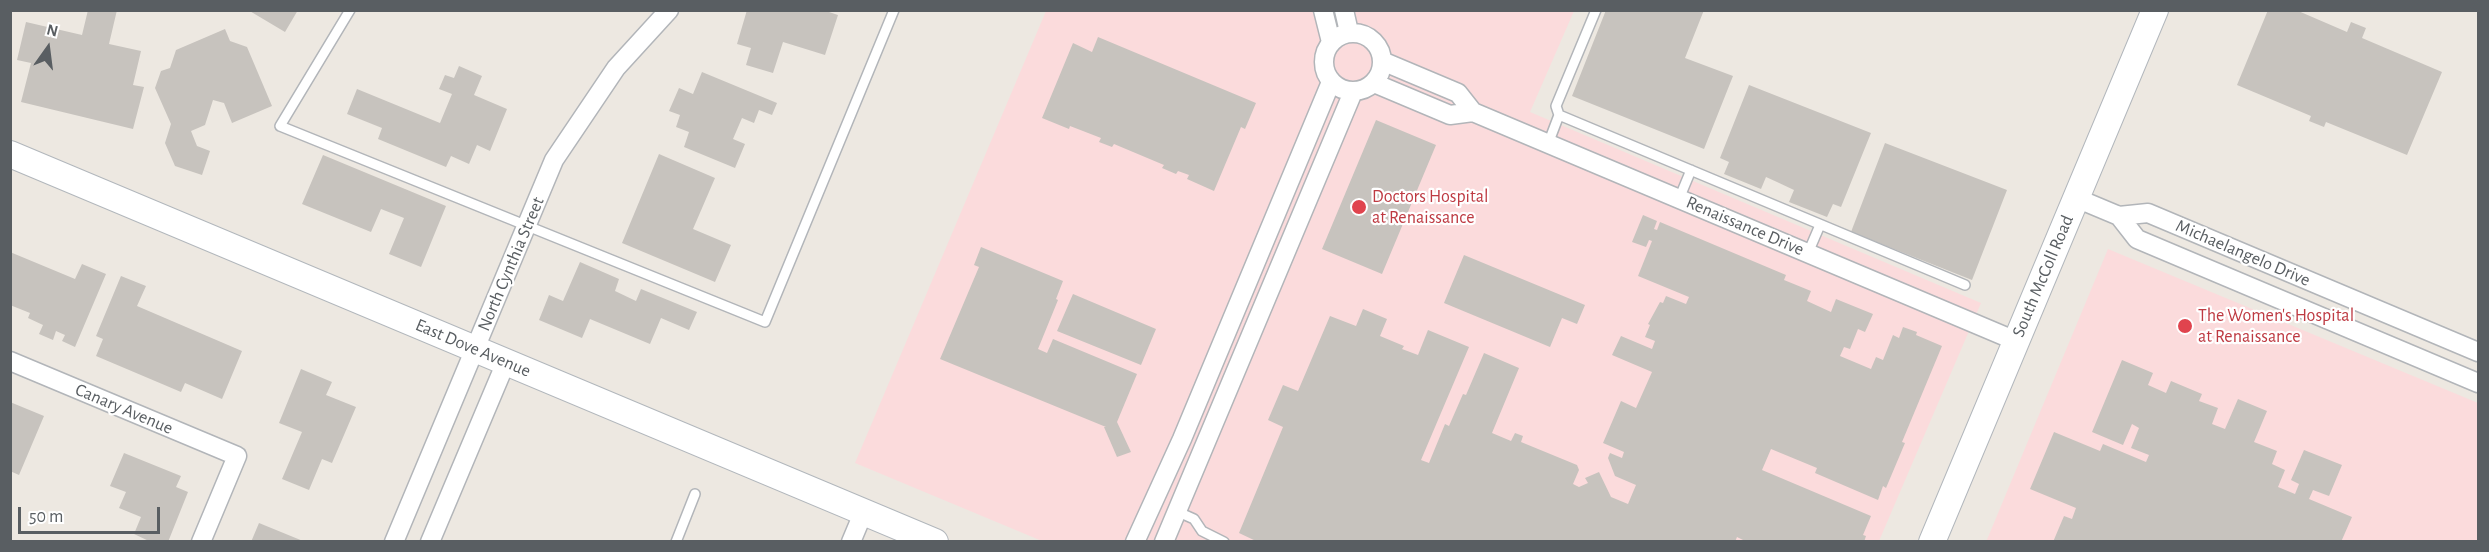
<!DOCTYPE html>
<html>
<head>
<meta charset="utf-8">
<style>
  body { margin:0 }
  #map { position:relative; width:2489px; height:552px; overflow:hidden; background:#ede8e1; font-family:"Alegreya Sans",sans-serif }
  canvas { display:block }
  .frame { position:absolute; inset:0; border:12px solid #595e62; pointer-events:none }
  .north { position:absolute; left:18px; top:18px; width:60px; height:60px; -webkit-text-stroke:4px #fff; paint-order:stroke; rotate:14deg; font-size:16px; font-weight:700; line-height:24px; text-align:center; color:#595e62 }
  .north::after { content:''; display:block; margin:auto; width:21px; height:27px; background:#595e62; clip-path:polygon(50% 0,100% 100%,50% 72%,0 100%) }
  .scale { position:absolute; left:18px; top:507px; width:142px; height:27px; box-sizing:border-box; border:3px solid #595e62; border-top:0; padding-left:8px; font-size:18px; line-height:21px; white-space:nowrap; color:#595e62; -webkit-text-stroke:4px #fff; paint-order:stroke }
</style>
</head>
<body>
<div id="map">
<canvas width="2489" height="552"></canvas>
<div class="frame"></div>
<div class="north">N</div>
<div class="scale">50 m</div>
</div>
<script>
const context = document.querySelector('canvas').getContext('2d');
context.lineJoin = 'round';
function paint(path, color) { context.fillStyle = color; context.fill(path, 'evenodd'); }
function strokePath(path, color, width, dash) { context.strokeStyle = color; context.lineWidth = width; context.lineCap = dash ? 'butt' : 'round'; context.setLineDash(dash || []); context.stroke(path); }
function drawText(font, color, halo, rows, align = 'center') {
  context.font = font + ' "Alegreya Sans",sans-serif'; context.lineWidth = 4.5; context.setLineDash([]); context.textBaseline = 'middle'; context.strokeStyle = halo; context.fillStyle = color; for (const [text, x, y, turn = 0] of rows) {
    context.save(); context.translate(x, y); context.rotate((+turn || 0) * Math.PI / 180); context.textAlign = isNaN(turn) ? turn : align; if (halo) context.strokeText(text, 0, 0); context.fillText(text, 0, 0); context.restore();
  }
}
const medical = new Path2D(`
  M 1046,11 L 1574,11 L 1530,112 L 1981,303 L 1879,541 L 1042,541 L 855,463 Z
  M 2108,249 L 2478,403 L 2478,541 L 1986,542 Z`);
const building = new Path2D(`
  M 88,10 L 117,10 L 109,44 L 141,51 L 133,85 L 144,87 L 133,129 L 21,102 L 31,63 L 17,60 L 26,22 L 82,35 Z
  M 248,10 L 298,10 L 285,32 Z
  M 747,10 L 823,10 L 838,15 L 825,55 L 783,42 L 773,73 L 746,65 L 751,48 L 737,44 Z
  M 1606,10 L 1704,10 L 1685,58 L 1733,76 L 1704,149 L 1572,96 Z
  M 2268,10 L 2296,10 L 2347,32 L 2351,22 L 2366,28 L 2362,38 L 2442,72 L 2407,155 L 2326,122 L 2324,127 L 2309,121 L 2311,116 L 2237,85 Z
  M 225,29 L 230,41 L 247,47 L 272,106 L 232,123 L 224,103 L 213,100 L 205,125 L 191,131 L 197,146 L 210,151 L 202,175 L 175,166 L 165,143 L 171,124 L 155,88 L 161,71 L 170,68 L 176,50 Z
  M 1098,37 L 1256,103 L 1245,129 L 1241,127 L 1214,191 L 1187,179 L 1189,175 L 1178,171 L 1176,174 L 1162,168 L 1164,165 L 1114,144 L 1112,147 L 1099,142 L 1101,138 L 1070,126 L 1069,129 L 1042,118 L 1073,43 L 1092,52 Z
  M 459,66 L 482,76 L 474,95 L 507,109 L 490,151 L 477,145 L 469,164 L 451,156 L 446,167 L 378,139 L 382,128 L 347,114 L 357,89 L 440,123 L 452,94 L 439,89 L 445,75 L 454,78 Z
  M 702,72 L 777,103 L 772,115 L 759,110 L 754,123 L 742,118 L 733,139 L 745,144 L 735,168 L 684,147 L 689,132 L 676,127 L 680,115 L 669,111 L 679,88 L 693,94 Z
  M 1749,85 L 1871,133 L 1841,207 L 1833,204 L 1827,217 L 1789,202 L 1794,190 L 1777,182 L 1766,177 L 1761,189 L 1724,174 L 1729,162 L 1720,158 Z
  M 1376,120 L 1436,145 L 1382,274 L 1322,249 Z
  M 1885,143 L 2007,190 L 1972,280 L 1851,232 Z
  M 659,154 L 715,178 L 693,229 L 731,245 L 715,282 L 622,243 Z
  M 323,155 L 446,206 L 421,267 L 389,254 L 404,218 L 381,209 L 371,232 L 302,204 Z
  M 1643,215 L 1657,221 L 1654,229 L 1657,230 L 1660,222 L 1786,275 L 1784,280 L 1811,291 L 1807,301 L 1831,312 L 1836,299 L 1873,314 L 1865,332 L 1858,329 L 1850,349 L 1844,347 L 1840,356 L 1871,369 L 1876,357 L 1883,360 L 1893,335 L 1899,338 L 1903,327 L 1917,332 L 1916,335 L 1942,346 L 1902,442 L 1905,443 L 1886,488 L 1883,486 L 1878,500 L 1815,473 L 1817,468 L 1771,449 L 1762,470 L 1871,516 L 1863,535 L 1866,536 L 1864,542 L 1747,542 L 1737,537 L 1735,542 L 1258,542 L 1239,533 L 1283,427 L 1268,420 L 1283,385 L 1298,391 L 1330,316 L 1356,326 L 1363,309 L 1387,319 L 1380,336 L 1404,346 L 1402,349 L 1418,355 L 1428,330 L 1469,347 L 1421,460 L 1429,463 L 1445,424 L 1449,426 L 1463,394 L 1466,395 L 1484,353 L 1519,368 L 1492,433 L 1511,441 L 1515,433 L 1523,436 L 1521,442 L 1577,465 L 1579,470 L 1573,484 L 1579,487 L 1588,483 L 1585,478 L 1599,472 L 1611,497 L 1628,504 L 1636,485 L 1615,476 L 1608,458 L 1610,453 L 1622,458 L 1624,452 L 1603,443 L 1621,401 L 1636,408 L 1652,372 L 1612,355 L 1621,336 L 1652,349 L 1655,341 L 1645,337 L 1650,325 L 1648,324 L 1660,302 L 1663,303 L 1666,296 L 1686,304 L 1689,297 L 1638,276 L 1652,241 L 1649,240 L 1646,247 L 1632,242 Z
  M 981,247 L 1063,281 L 1056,299 L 1058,300 L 1038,349 L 1047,353 L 1053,339 L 1137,374 L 1117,422 L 1131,452 L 1117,457 L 1104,427 L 1106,427 L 940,359 L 979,267 L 974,265 Z
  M 10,252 L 75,279 L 82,264 L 106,274 L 75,347 L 62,341 L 65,335 L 56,331 L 53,340 L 39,334 L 43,325 L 28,318 L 30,313 L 10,305 Z
  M 1464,255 L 1585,305 L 1577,324 L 1562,318 L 1550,347 L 1444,303 Z
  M 580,262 L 619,279 L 615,291 L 636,301 L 641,289 L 697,312 L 689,330 L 661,318 L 650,344 L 590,319 L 582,338 L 539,320 L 549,295 L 563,301 Z
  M 121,276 L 146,286 L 137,306 L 242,351 L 222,399 L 185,383 L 181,392 L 96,356 L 103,339 L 96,336 Z
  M 1073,294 L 1156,329 L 1141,365 L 1057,331 Z
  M 2122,360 L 2153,373 L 2148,385 L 2166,393 L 2171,381 L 2202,394 L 2199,401 L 2218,408 L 2212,424 L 2225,429 L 2238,399 L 2267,411 L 2254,442 L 2277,451 L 2272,464 L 2285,470 L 2278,487 L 2295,494 L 2299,484 L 2291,480 L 2304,450 L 2342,465 L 2329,496 L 2313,490 L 2309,499 L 2352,517 L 2341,542 L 2053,542 L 2064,516 L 2072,519 L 2076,508 L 2030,489 L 2054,432 L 2100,451 L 2103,444 L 2146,462 L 2149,455 L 2131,448 L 2139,428 L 2132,424 L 2123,445 L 2092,432 Z
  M 301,369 L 332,382 L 326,395 L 356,407 L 332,463 L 322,459 L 309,490 L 282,479 L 302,432 L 279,423 Z
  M 10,402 L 44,416 L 19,475 L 10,471 Z
  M 124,453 L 181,476 L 176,487 L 188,492 L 168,542 L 151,542 L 134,534 L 141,517 L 119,508 L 126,492 L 110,486 Z
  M 259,523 L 303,541 L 303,542 L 251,542 Z`);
const service = new Path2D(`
  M 350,10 L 280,126 L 765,322 L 894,10
  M 1596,10 L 1556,106 L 1559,115 L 1965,285
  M 1548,144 L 1559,115
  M 1679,199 L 1691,170
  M 1808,253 L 1820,225
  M 1176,511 L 1194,519 L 1202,531 L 1224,542
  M 676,542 L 695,494`);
const minor = new Path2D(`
  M 1323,10 L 1331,42
  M 1344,10 L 1349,32
  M1324 62a29 29 0 1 1 58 0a29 29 0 1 1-58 0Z
  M 1374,83 L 1450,115 L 1473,112 L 1458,93 L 1382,61
  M 1473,112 L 2016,341
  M 2076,198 L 2119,216
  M 2478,352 L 2148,213 L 2119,216 L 2137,239 L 2478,383
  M 10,361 L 237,456 L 201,542
  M 394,542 L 554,160 L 616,68 L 669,10
  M 430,542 L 506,362
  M 851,542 L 864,511
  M 1135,542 L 1182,439 L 1331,82
  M 1164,542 L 1353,92`);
const secondary = new Path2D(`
  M 10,154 L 935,542
  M 1932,542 L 2155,10`);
const markers = [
  [1359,207,8,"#e0444e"],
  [2185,326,8,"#e0444e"]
];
const healthNames = [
  ["Doctors Hospital",1372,197],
  ["at Renaissance",1372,218],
  ["The Women's Hospital",2198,316],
  ["at Renaissance",2198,337]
];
const streetNames = [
  ["Renaissance Drive",1745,226,23],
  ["Michaelangelo Drive",2243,253,23],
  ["North Cynthia Street",511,264,-67],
  ["South McColl Road",2043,276,-67],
  ["East Dove Avenue",473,348,23],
  ["Canary Avenue",124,409,23]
];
paint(medical, '#fbdbdc');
paint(building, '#c7c3be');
strokePath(service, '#b2b5b9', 12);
strokePath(minor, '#b2b5b9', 21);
strokePath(secondary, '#b2b7bc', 28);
strokePath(service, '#fff', 9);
strokePath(minor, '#fff', 18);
strokePath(secondary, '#fff', 26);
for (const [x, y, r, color] of markers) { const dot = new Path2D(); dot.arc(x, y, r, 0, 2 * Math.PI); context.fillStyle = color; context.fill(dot); strokePath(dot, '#fff', 2); }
drawText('18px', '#be3a42', '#fff', healthNames, 'left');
drawText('18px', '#595e62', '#fff', streetNames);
</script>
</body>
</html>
